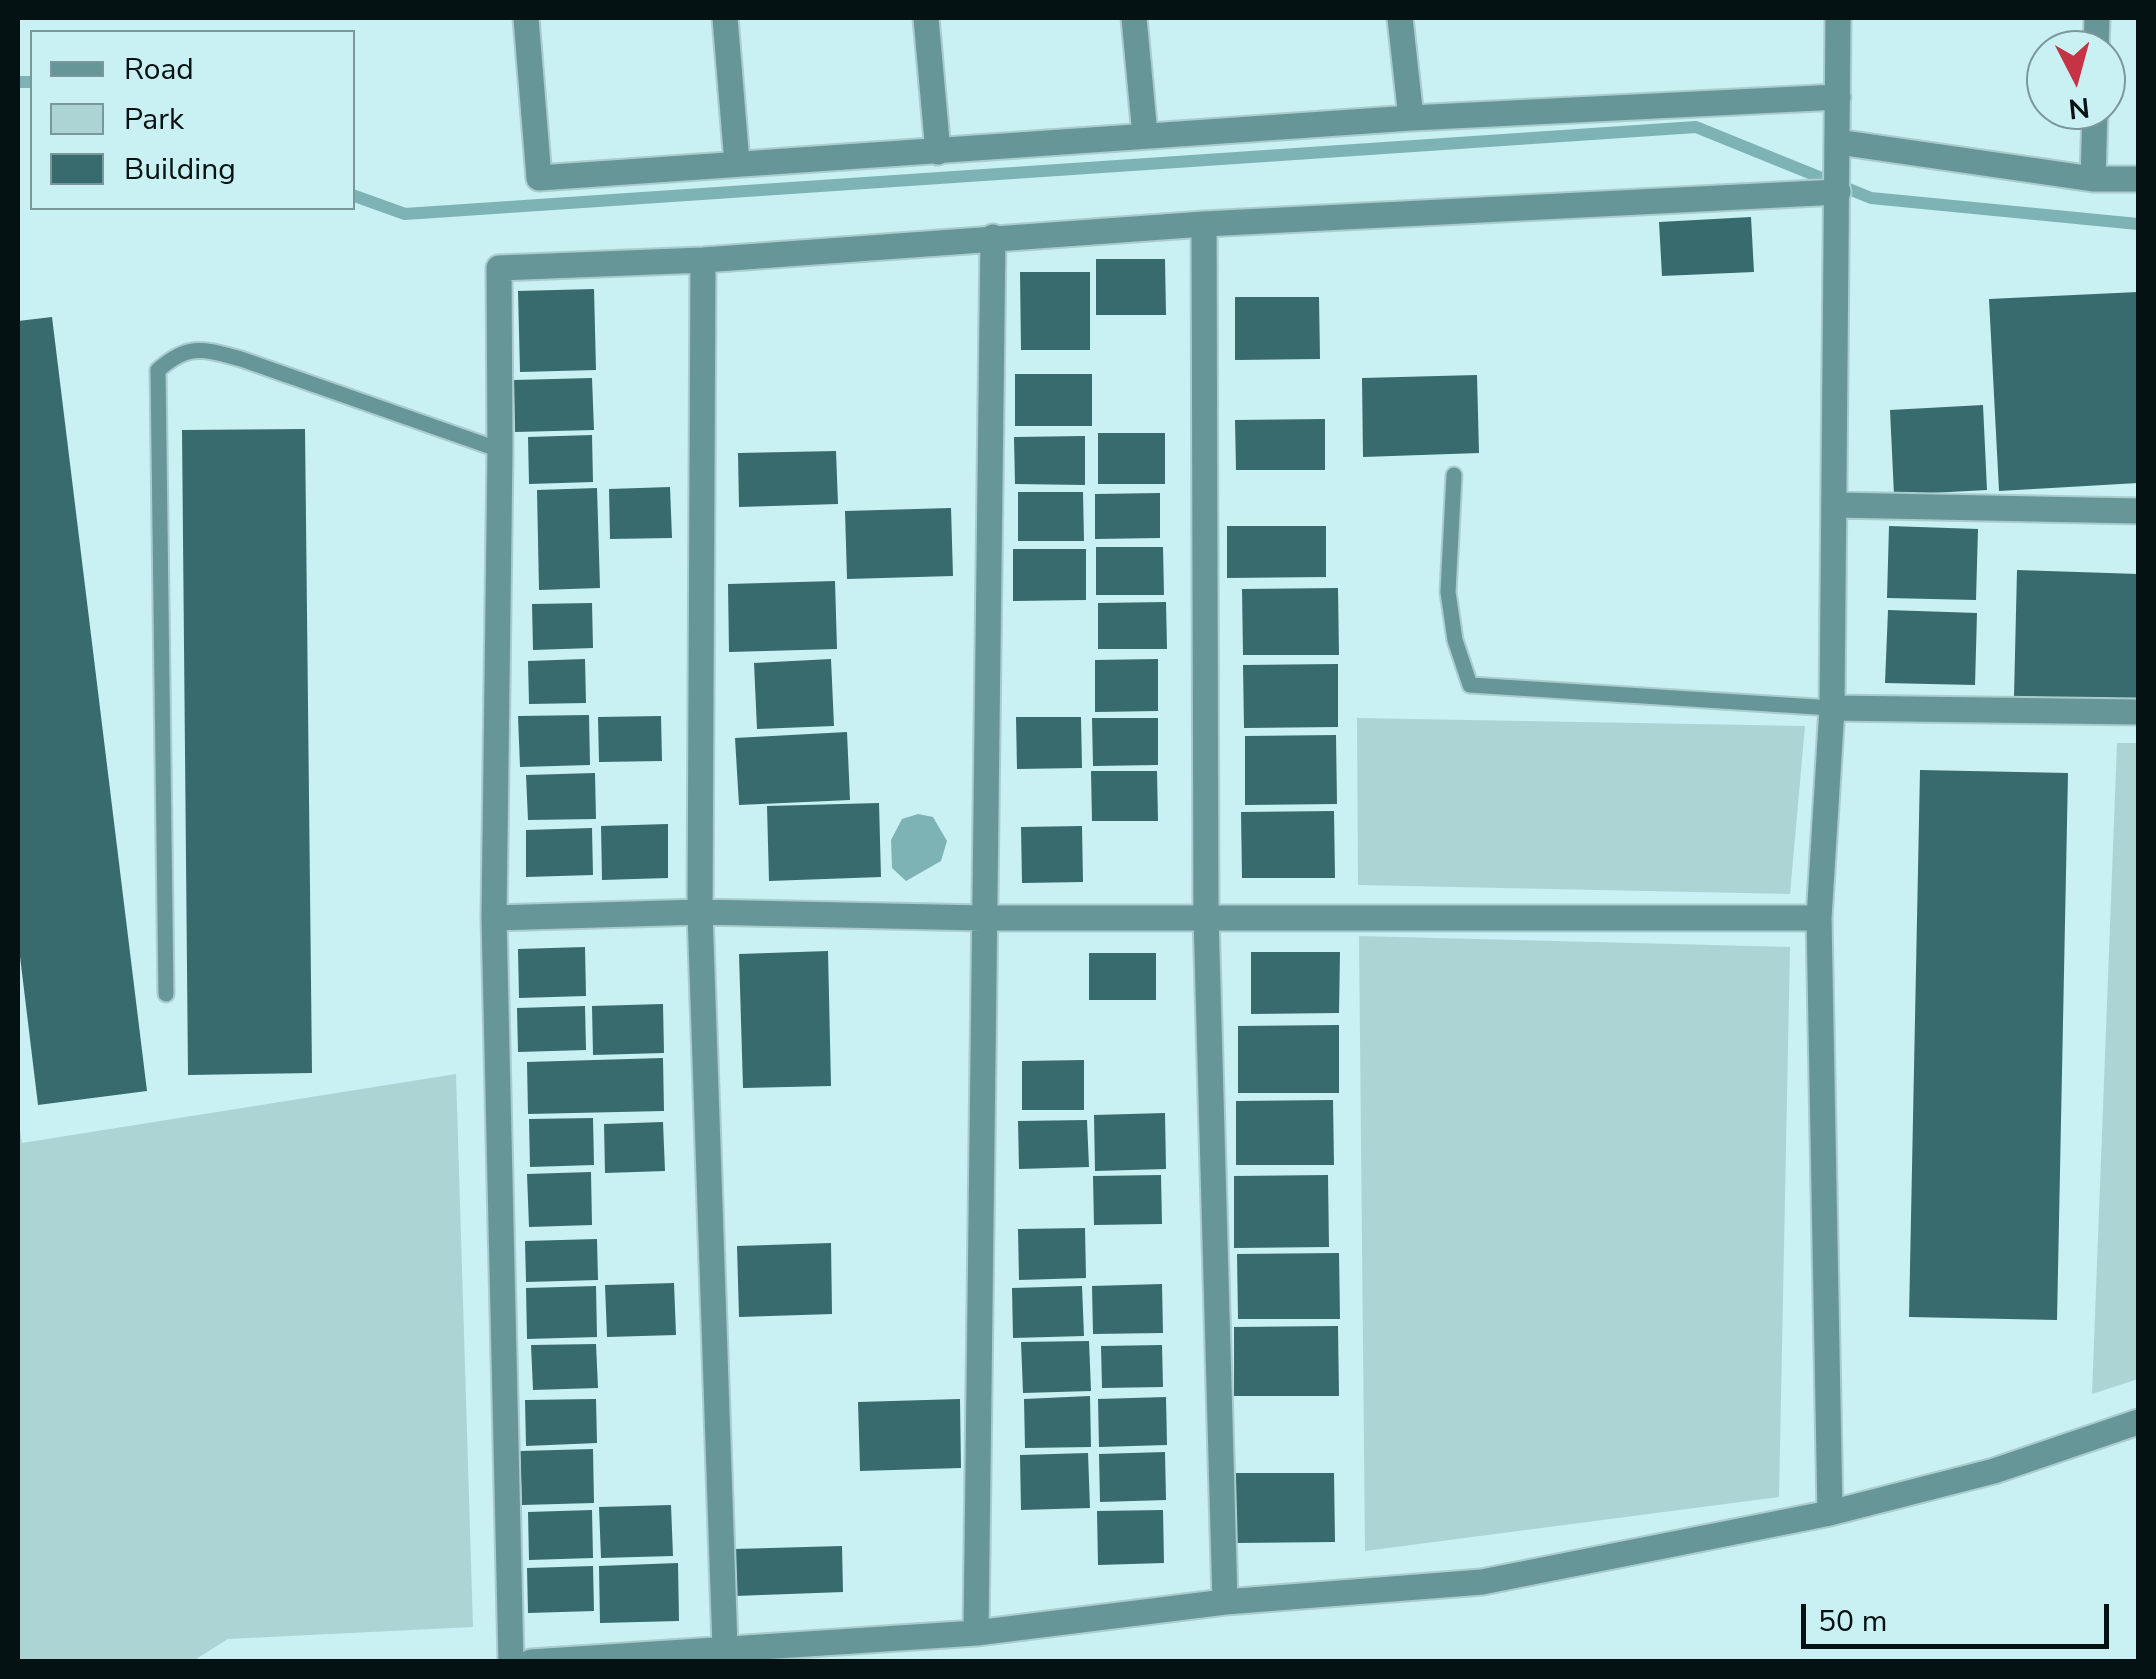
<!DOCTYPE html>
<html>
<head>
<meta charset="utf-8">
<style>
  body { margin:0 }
  #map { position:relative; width:2156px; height:1679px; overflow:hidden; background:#c9f0f2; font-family:"Nunito Sans",sans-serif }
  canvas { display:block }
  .frame { position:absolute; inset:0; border:20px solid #051213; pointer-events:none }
  .legend { position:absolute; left:30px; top:30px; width:325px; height:180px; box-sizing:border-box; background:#c9f0f2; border:2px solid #7b9799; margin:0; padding:12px 18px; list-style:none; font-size:30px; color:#051213 }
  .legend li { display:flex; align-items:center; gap:20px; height:50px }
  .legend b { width:50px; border:2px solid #7b9799 }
  .north { position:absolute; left:2026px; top:30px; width:100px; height:100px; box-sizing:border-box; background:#c9f0f2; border:2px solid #7b9799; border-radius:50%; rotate:174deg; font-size:28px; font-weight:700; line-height:40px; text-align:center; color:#051213 }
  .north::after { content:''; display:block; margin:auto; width:35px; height:45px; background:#c43445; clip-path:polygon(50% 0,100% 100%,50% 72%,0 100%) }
  .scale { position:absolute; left:1801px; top:1604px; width:308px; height:45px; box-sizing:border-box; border:5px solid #051213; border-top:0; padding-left:12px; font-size:30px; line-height:35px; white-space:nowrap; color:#051213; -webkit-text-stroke:8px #c9f0f2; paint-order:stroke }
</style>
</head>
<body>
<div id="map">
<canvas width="2156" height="1679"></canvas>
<div class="frame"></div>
<ul class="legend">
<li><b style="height:12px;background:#669698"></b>Road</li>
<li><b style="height:28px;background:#acd4d5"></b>Park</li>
<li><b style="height:28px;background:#386b6e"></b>Building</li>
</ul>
<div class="north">N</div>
<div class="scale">50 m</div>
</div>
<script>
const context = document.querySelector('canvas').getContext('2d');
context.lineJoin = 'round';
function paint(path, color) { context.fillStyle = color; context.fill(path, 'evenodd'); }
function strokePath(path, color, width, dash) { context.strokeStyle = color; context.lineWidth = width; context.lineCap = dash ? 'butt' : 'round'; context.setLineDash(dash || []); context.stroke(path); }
const green = new Path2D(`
  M 1357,718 L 1805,726 L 1790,894 L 1358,885 Z
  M 2117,743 L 2138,743 L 2138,1379 L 2092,1394 Z
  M 1359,936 L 1790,947 L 1779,1497 L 1365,1551 Z
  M 456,1074 L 473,1627 L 228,1639 L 193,1661 L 18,1661 L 18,1119 L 22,1143 Z`);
const water = new Path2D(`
  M 918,814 L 933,817 L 947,841 L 941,861 L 906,881 L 892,868 L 891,840 L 902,819 Z`);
const stream = new Path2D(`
  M 18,82 L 32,82
  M 352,195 L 405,214 L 1696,127 L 1871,198 L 2138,224`);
const building = new Path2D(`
  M 1751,217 L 1754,272 L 1662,276 L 1659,222 Z
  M 1096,259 L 1165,259 L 1166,315 L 1096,315 Z
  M 1020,272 L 1090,272 L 1090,350 L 1021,350 Z
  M 594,289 L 596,370 L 520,372 L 518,291 Z
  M 2138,292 L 2138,483 L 1999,491 L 1989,299 Z
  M 1235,297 L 1319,297 L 1320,359 L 1235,360 Z
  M 52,317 L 147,1091 L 38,1105 L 18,940 L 18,321 Z
  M 1015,374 L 1092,374 L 1092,426 L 1015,426 Z
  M 1477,375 L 1479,453 L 1363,457 L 1362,378 Z
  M 592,378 L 594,430 L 515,432 L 514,380 Z
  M 1983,405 L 1987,490 L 1894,495 L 1890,410 Z
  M 1325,419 L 1325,470 L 1236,470 L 1235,420 Z
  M 305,429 L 312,1073 L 188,1075 L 182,430 Z
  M 1098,433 L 1165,433 L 1165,484 L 1098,484 Z
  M 592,435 L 593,482 L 529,484 L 528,437 Z
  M 1085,436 L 1085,485 L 1015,484 L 1014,437 Z
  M 836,451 L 838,504 L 739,507 L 738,453 Z
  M 670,487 L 672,538 L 610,539 L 609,489 Z
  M 597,488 L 600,588 L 539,590 L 537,490 Z
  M 1018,492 L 1083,492 L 1084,541 L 1018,541 Z
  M 1160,493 L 1160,538 L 1095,539 L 1095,494 Z
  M 951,508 L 953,576 L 847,579 L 845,511 Z
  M 1227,526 L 1326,526 L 1326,577 L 1227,578 Z
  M 1889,526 L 1978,529 L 1976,600 L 1887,598 Z
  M 1096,547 L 1163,547 L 1164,595 L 1096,595 Z
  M 1013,549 L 1086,549 L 1086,600 L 1013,601 Z
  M 2017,570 L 2138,574 L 2138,700 L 2014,696 Z
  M 835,581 L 837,649 L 729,652 L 728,584 Z
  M 1338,588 L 1339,655 L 1243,655 L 1242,589 Z
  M 1166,602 L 1167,649 L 1098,649 L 1098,603 Z
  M 592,603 L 593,648 L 533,650 L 532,604 Z
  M 1888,610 L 1977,613 L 1975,685 L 1885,683 Z
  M 585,659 L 586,703 L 529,704 L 528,661 Z
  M 831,659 L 834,726 L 757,729 L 754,663 Z
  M 1158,659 L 1158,711 L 1095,712 L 1095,660 Z
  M 1338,664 L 1338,727 L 1244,728 L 1243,665 Z
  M 589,715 L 590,765 L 520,767 L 518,716 Z
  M 661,716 L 662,761 L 599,762 L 598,717 Z
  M 1016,717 L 1081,717 L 1082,768 L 1017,769 Z
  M 1092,718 L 1158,718 L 1158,765 L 1093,766 Z
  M 847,732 L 850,800 L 739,805 L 735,738 Z
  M 1336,735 L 1337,804 L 1245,805 L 1245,736 Z
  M 1920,770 L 2068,773 L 2057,1320 L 1909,1317 Z
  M 1091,771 L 1157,771 L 1158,821 L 1092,821 Z
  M 595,773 L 596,819 L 528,820 L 526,775 Z
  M 879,803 L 881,877 L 769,881 L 767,806 Z
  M 1334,811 L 1335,878 L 1242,878 L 1241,812 Z
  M 668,824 L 668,878 L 602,880 L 601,826 Z
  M 1082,826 L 1083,882 L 1022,883 L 1021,827 Z
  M 592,828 L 593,875 L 526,877 L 526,830 Z
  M 585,947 L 586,996 L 519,998 L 518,949 Z
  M 828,951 L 831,1086 L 743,1088 L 739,954 Z
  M 1251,952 L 1340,952 L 1339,1013 L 1251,1014 Z
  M 1089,953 L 1156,953 L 1156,1000 L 1089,1000 Z
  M 663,1004 L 664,1053 L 593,1055 L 592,1006 Z
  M 585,1006 L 586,1050 L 518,1052 L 517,1008 Z
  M 1339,1025 L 1339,1093 L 1238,1093 L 1238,1026 Z
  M 663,1058 L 664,1111 L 528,1114 L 527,1062 Z
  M 1084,1060 L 1084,1110 L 1022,1110 L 1022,1061 Z
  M 1333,1100 L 1334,1165 L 1236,1165 L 1236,1101 Z
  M 1165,1113 L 1166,1169 L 1095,1171 L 1094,1115 Z
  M 593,1118 L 594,1165 L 530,1167 L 529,1119 Z
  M 1087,1120 L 1089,1167 L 1019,1169 L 1018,1121 Z
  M 663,1122 L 665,1171 L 605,1173 L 604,1124 Z
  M 591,1172 L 592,1225 L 529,1227 L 527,1174 Z
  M 1161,1175 L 1162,1224 L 1094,1225 L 1093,1176 Z
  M 1328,1175 L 1329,1247 L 1234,1248 L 1234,1176 Z
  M 1085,1228 L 1086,1278 L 1019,1280 L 1018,1229 Z
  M 597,1239 L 598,1280 L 526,1282 L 525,1241 Z
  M 831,1243 L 832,1314 L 739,1317 L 737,1246 Z
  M 1339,1253 L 1340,1319 L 1238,1319 L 1237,1254 Z
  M 674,1283 L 676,1335 L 607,1337 L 605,1285 Z
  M 1162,1284 L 1163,1333 L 1093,1334 L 1092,1286 Z
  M 596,1286 L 597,1337 L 527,1339 L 526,1288 Z
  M 1082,1286 L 1084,1336 L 1013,1338 L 1012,1288 Z
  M 1338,1326 L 1339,1396 L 1234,1396 L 1234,1327 Z
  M 1089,1341 L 1091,1391 L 1023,1393 L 1021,1342 Z
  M 596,1344 L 598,1388 L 533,1390 L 531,1345 Z
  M 1162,1345 L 1163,1387 L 1102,1388 L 1101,1346 Z
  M 1090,1396 L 1091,1447 L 1025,1448 L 1024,1399 Z
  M 1166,1397 L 1167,1445 L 1099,1447 L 1098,1399 Z
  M 596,1399 L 597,1443 L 526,1446 L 525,1400 Z
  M 960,1399 L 961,1468 L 860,1471 L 858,1402 Z
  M 593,1449 L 594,1503 L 522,1505 L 520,1451 Z
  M 1165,1452 L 1166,1500 L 1100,1502 L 1099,1454 Z
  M 1088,1453 L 1090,1508 L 1021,1510 L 1020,1455 Z
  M 1236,1473 L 1334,1473 L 1335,1542 L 1236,1543 Z
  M 671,1505 L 673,1556 L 601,1558 L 599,1507 Z
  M 592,1510 L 593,1558 L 529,1560 L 528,1512 Z
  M 1163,1510 L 1164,1563 L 1098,1565 L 1097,1511 Z
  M 842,1546 L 843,1592 L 735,1596 L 734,1549 Z
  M 678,1563 L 679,1621 L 600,1623 L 599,1566 Z
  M 593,1566 L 594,1611 L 528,1613 L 527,1568 Z`);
const lane = new Path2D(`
  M 1454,475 L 1448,592 L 1455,640 L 1470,685 L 1832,708
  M 166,994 L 158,370 C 189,343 203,349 241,359 L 500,450`);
const street = new Path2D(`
  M 526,18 L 539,178 L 1411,118 L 1838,97
  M 725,18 L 737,163
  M 926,18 L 938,152
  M 1134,18 L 1145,135
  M 1400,18 L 1411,118
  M 2096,50 L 2097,18
  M 1838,142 L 2093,179 L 2138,179
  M 2093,179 L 2095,110
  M 1204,224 L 1206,916 L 1225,1602
  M 703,260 L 700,912 L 725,1648
  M 1835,505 L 2138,511
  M 1832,708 L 2138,712
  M 494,918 L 500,450 L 499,268 L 703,260 L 1204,224 L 1838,192
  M 1830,1513 L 1819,918 L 1832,708 L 1838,18
  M 976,1633 L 993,237
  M 511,1662 L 494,918 L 700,912 L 983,918 L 1819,918
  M 531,1662 L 976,1633 L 1225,1602 L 1482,1582 L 1830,1513 L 1994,1471 L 2138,1422`);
paint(green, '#acd4d5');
paint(water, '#7eb3b5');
strokePath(stream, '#7eb3b5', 12);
paint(building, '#386b6e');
strokePath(lane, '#aaccce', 19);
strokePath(street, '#aaccce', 29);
strokePath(lane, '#669698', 15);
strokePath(street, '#669698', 25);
</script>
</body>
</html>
